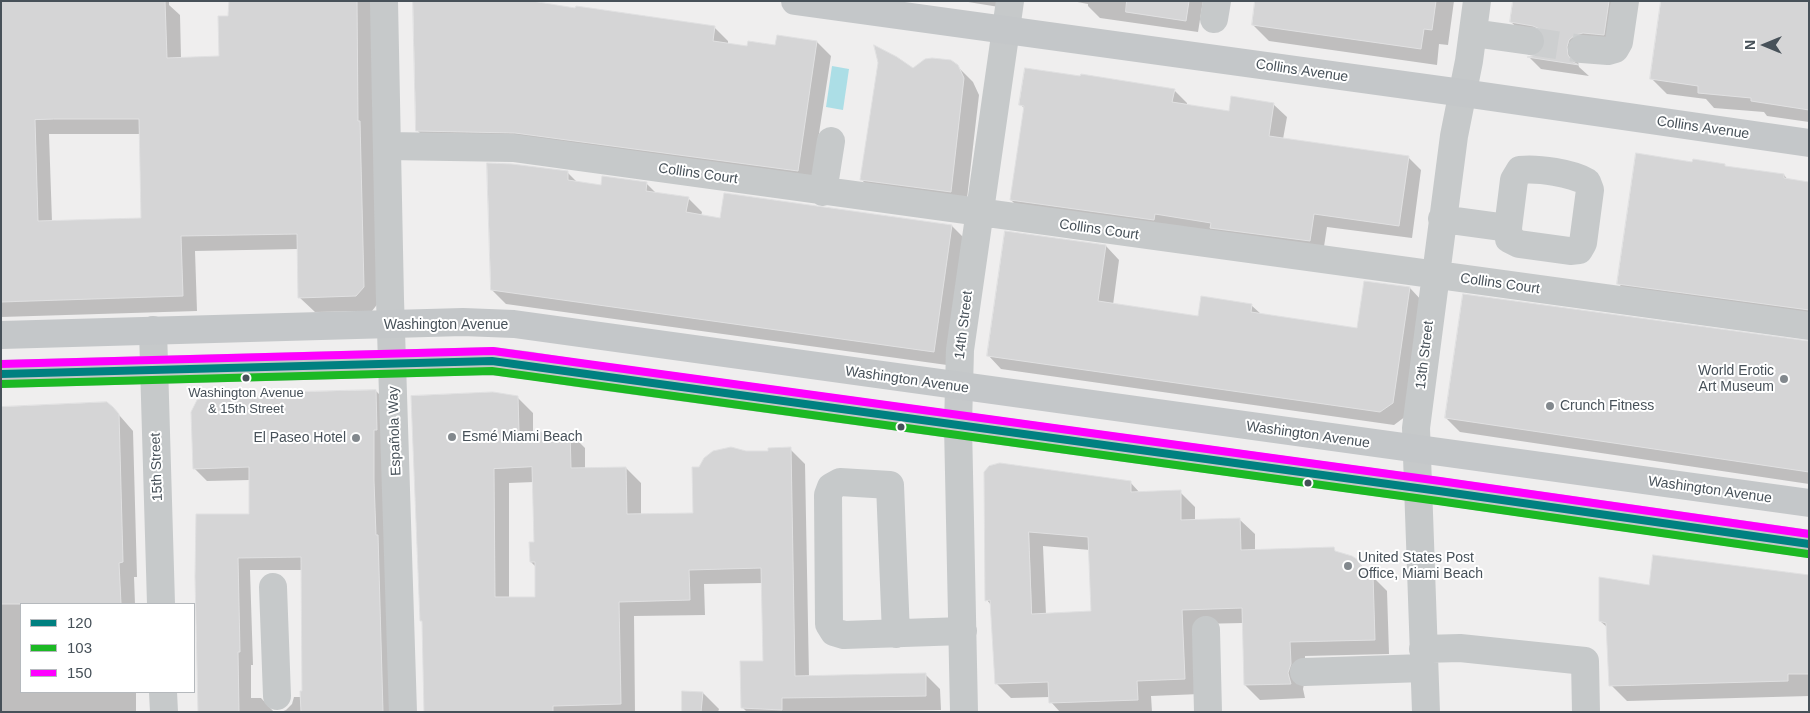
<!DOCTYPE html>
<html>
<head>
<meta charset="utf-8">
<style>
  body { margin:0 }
  #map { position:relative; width:1810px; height:713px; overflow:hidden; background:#efeeee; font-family:Arial,sans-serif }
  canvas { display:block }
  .frame { position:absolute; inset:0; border:2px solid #475159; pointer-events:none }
  .legend { position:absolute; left:20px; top:603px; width:175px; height:90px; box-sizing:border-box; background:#fff; border:1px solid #b5b9bd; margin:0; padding:6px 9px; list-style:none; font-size:15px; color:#475159 }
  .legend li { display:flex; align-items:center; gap:10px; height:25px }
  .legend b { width:25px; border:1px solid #b5b9bd }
  .north { position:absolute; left:1740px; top:20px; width:50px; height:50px; -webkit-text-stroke:4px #fff; paint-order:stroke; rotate:270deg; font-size:14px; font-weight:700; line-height:20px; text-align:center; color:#475159 }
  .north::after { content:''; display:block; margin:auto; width:18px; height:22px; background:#475159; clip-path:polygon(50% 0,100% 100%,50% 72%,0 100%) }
</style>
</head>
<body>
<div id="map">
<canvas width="1810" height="713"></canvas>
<div class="frame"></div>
<ul class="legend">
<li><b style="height:6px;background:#008080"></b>120</li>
<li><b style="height:6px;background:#1cb924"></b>103</li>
<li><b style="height:6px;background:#f0f"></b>150</li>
</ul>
<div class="north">N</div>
</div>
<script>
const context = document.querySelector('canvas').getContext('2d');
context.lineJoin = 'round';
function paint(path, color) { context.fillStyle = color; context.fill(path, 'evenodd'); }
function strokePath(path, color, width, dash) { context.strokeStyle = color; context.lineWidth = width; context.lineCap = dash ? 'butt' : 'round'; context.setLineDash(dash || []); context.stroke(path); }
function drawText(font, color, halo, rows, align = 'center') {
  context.font = font + ' Arial,sans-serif'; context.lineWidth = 4; context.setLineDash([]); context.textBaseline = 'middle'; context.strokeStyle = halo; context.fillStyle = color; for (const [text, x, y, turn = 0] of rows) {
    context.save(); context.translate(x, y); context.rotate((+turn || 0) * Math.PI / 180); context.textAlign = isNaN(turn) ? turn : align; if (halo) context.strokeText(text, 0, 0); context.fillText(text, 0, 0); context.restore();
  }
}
const water = new Path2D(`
  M 832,66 L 849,69 L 843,110 L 826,107 Z`);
const shadow = new Path2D(`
  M 1,1 L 169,1 L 169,5 L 180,15 L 181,58 L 220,57 L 229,17 L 289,1 L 371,1 L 379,302 L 372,311 L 315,312 L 299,297 L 298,249 L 195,251 L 197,311 L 1,317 ZM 49,134 L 141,134 L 142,219 L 52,222 Z
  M 962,1 L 1000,1 L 999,7 Z
  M 1203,1 L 1198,32 L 1100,18 L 1088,6 L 1088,4 L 1072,1 Z
  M 1256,1 L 1454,1 L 1448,45 L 1439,44 L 1437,65 L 1269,41 L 1253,25 Z
  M 1514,1 L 1610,1 L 1621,13 L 1616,47 L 1578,61 L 1579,67 L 1589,76 L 1541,69 L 1530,58 L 1537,56 L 1544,51 L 1547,43 L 1546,38 L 1524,34 L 1511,22 Z
  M 1809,1 L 1809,122 L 1767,116 L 1764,112 L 1714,108 L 1706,99 L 1667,94 L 1652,79 Z
  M 714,27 L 728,41 L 728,45 L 748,48 L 817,42 L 831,56 L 811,185 L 431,144 L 417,130 Z
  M 957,66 L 973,82 L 979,95 L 966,207 L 876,195 L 861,179 L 912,70 Z
  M 1174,90 L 1187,103 L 1187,106 L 1230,113 L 1273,104 L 1287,117 L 1283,139 L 1408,157 L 1421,170 L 1412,238 L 1327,227 L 1323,253 L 1024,213 L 1011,200 L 1025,109 L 1021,105 Z
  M 1693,163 L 1724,165 L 1726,167 L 1784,175 L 1788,180 L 1809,183 L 1809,322 L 1632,298 L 1618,283 Z
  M 568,173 L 578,183 L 602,186 L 646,183 L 657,194 L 688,198 L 702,212 L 701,216 L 722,219 L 952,226 L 966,240 L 947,365 L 506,304 L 492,290 Z
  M 1006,233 L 1106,246 L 1119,260 L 1113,305 L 1200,317 L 1251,305 L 1262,315 L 1358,329 L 1365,282 L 1410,288 L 1423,302 L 1406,416 L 1394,425 L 1001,369 L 988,355 Z
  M 1809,342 L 1809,484 L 1460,432 L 1446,418 Z
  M 376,391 L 389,404 L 395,712 L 281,712 L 286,710 L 292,704 L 294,697 L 302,697 L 304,692 L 302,570 L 250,570 L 253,665 L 251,665 L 251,698 L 261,698 L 274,712 L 200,712 L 196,577 L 251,515 L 250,480 L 207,481 L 194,468 L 298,396 Z
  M 518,398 L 533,413 L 533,433 L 570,433 L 585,448 L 585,469 L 626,468 L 641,483 L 641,515 L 694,514 L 699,468 L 746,452 L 769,452 L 790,449 L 805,464 L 809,677 L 925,674 L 940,689 L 941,710 L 747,712 L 743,708 L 764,662 L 763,583 L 704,584 L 705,615 L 634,616 L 635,712 L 425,712 L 423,622 ZM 534,482 L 535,544 L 531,562 L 536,567 L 536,598 L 509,598 L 509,483 Z
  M 1,408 L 113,408 L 133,431 L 137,577 L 134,577 L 135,604 L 21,604 L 21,692 L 136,692 L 136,712 L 1,712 Z
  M 985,473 L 1130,482 L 1140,493 L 1180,492 L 1195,507 L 1195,521 L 1240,520 L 1255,534 L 1255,551 L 1333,549 L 1337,553 L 1357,561 L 1387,591 L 1389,654 L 1305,656 L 1305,679 L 1303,689 L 1305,698 L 1260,700 L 1245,685 L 1243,623 L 1197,624 L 1200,694 L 1151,696 L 1152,712 L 1060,712 L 1051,702 L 1050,697 L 1011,698 L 996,683 L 991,605 L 987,600 ZM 1043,546 L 1090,550 L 1092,612 L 1046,615 Z
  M 1809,576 L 1809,696 L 1627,701 L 1611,685 L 1608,628 L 1600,621 L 1650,586 Z
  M 703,693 L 719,709 L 718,712 L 683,712 Z`);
const building = new Path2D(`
  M 1,1 L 165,1 L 167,58 L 219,56 L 218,16 L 228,16 L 229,1 L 357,1 L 358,121 L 360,121 L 364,287 L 356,296 L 298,298 L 297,234 L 181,236 L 183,296 L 1,302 ZM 54,119 L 139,119 L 141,218 L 38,221 L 35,120 Z
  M 413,1 L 532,1 L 575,8 L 576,6 L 715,26 L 713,41 L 747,46 L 748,41 L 775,45 L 777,35 L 817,41 L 798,171 L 515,133 L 416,131 Z
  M 1127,1 L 1189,1 L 1186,21 L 1126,12 Z
  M 1255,1 L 1436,1 L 1432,30 L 1424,29 L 1421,49 L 1252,25 Z
  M 1513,1 L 1609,1 L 1604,35 L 1583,33 L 1575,35 L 1569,40 L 1567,47 L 1568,55 L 1573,62 L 1579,65 L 1527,57 L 1536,55 L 1542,51 L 1545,44 L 1545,36 L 1540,29 L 1533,26 L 1510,22 Z
  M 1661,1 L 1809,1 L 1809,110 L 1751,101 L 1751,98 L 1698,93 L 1698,86 L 1650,79 Z
  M 874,45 L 897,57 L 913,68 L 925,59 L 932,58 L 951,60 L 958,65 L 964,78 L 951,192 L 860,180 L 878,63 Z
  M 1025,68 L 1080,76 L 1081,74 L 1175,89 L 1172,102 L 1229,111 L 1231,96 L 1274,103 L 1269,136 L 1409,156 L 1399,226 L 1314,214 L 1310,241 L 1210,228 L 1211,223 L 1155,214 L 1154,220 L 1010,200 L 1024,106 L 1019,105 Z
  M 1636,153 L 1692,162 L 1693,159 L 1725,164 L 1725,166 L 1784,174 L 1784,178 L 1809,182 L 1809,310 L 1617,284 Z
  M 487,163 L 512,164 L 568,171 L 568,180 L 601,185 L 602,176 L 647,182 L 646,191 L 689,197 L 686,212 L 720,218 L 724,193 L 952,225 L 934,352 L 491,290 Z
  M 1005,231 L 1106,245 L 1098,301 L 1198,316 L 1201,296 L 1252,304 L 1251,312 L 1357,328 L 1364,281 L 1410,287 L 1393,403 L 1380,412 L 987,356 Z
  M 1463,294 L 1809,341 L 1809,472 L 1445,418 Z
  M 376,390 L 377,430 L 374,430 L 374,481 L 376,535 L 378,535 L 383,712 L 301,712 L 300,691 L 302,691 L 301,557 L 238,558 L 240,652 L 238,652 L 239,712 L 198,712 L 195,577 L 196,514 L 249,514 L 249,467 L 193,469 L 191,412 L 197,400 L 206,397 L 296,395 L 296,392 Z
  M 493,392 L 518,396 L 519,432 L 570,432 L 571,468 L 626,467 L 627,514 L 693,513 L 692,467 L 699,467 L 704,458 L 713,451 L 731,447 L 746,451 L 768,451 L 768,448 L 791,447 L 795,676 L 926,673 L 926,696 L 782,698 L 782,710 L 741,708 L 740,661 L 763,661 L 761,568 L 689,570 L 690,600 L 619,602 L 621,704 L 553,706 L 553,712 L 424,712 L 422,621 L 420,621 L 411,396 ZM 532,467 L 534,542 L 529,542 L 530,562 L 535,562 L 535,597 L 495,597 L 494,469 Z
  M 107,402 L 113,407 L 119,414 L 123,562 L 119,563 L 121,604 L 1,604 L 1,407 Z
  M 1000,463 L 1131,481 L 1131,492 L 1181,490 L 1181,520 L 1240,518 L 1241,550 L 1334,547 L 1335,551 L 1352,556 L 1358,560 L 1366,575 L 1373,575 L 1375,640 L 1290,642 L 1291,664 L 1288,673 L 1291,684 L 1244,685 L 1242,608 L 1182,610 L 1185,679 L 1137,681 L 1138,700 L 1049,703 L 1048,682 L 995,684 L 990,600 L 985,601 L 984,472 L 989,466 ZM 1029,532 L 1088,537 L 1091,611 L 1032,614 Z
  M 1653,555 L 1809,575 L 1809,674 L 1788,674 L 1788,681 L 1609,686 L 1606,623 L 1599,621 L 1599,577 L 1649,585 Z
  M 682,691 L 703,692 L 701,712 L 682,712 Z`);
const minorTunnel = new Path2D(`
  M 1530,41 L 1582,49`);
const minor = new Path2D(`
  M 384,1 L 390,299 L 403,712
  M 1214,19 L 1217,1
  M 1473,33 L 1530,41
  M 1582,49 L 1608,51 L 1615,49 L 1619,42 L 1625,1
  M 388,146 L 513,148 L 1809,326
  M 823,192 L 831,141
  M 1442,219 L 1508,228 L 1514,180 L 1520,170 C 1538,168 1572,173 1587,182 L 1590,190 L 1583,243 L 1579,250 L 1570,251 L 1519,244 L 1509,239 L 1508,228
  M 153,330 L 161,604
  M 273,587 L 277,696
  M 1206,630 L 1208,712
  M 896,634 L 890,485 L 840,482 L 831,487 L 828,495 L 829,624 L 834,632 L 844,635 L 963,631
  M 1423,649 L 1460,648 L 1585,661 L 1586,712
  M 1304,672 L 1424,668
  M 163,692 L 164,712
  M 964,712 L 958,425 L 960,350 L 1010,1
  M 1426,712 L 1416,428 L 1454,136 L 1469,61 L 1477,1`);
const major = new Path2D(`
  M 795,1 L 1463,93 L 1809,143
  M 1,335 L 463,322 L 514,324 L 1809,503
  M 1,374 L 492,361 L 532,366 L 577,373 L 1439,491 L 1809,544`);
const bus1 = new Path2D(`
  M 1,374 L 492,361 L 1439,491 L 1809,544`);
const bus2 = new Path2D(`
  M 1,384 L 492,371 L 1438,501 L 1808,554`);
const bus3 = new Path2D(`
  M 1,364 L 493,351 L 1440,481 L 1809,534`);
const markers = [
  [246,378,4.5,"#475159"],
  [1784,379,5,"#82888d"],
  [1550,406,5,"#82888d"],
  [901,427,4.5,"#475159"],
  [452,437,5,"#82888d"],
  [356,438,5,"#82888d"],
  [1308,483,4.5,"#475159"],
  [1348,566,5,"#82888d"]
];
const busNames = [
  ["Washington Avenue",246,393],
  ["& 15th Street",246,409]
];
const streetNames = [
  ["Collins Avenue",1302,71,8],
  ["Collins Avenue",1703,128,8],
  ["Collins Court",698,174,8],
  ["Collins Court",1099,230,8],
  ["Collins Court",1500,284,8],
  ["Washington Avenue",446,325],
  ["14th Street",964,325,-83],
  ["13th Street",1425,355,-83],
  ["Washington Avenue",907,380,8],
  ["Española Way",395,431,-92],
  ["Washington Avenue",1308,435,8],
  ["15th Street",157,467,-92],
  ["Washington Avenue",1710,490,8]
];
const poiNames = [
  ["World Erotic",1774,371,"right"],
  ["Art Museum",1774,387,"right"],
  ["Crunch Fitness",1560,406],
  ["Esmé Miami Beach",462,437],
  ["El Paseo Hotel",346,438,"right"],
  ["United States Post",1358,558],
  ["Office, Miami Beach",1358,574]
];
paint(water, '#acdee6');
paint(shadow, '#0003');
paint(building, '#d5d5d6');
strokePath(building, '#e0e0e1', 1);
strokePath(minorTunnel, '#cdcfd0', 28, [28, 14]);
strokePath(minor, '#c6c9ca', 28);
strokePath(major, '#c4c7c9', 28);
strokePath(bus1, '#008080', 8);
strokePath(bus2, '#1cb924', 8);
strokePath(bus3, '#f0f', 8);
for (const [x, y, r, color] of markers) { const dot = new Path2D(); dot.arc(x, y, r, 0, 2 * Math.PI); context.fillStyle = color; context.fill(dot); strokePath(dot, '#fff', 2); }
drawText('13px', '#475159', '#fff', busNames);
drawText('14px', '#475159', '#fff', streetNames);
drawText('14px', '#475159', '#fff', poiNames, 'left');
</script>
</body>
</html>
